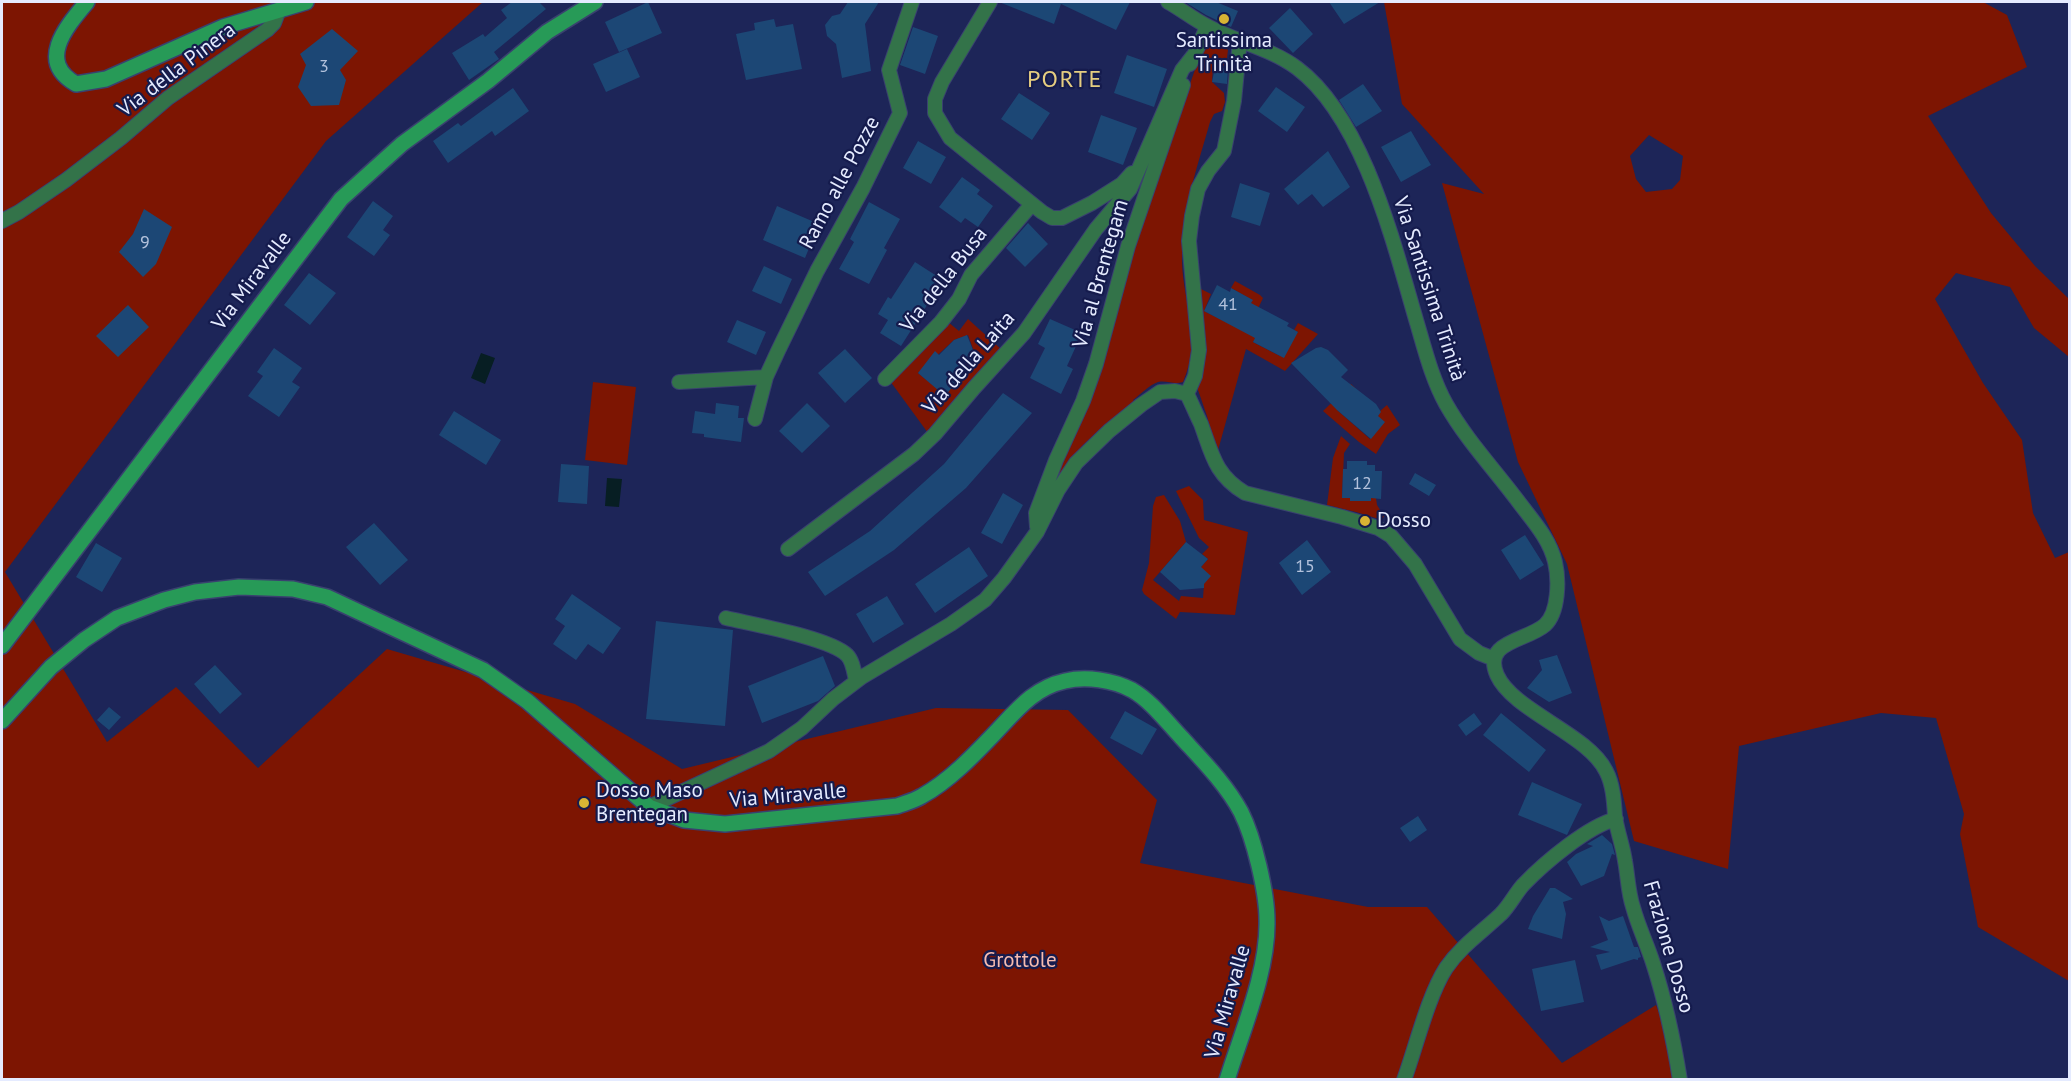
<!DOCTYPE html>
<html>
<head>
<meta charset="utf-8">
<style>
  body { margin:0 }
  #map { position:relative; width:2071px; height:1081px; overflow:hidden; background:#1d2558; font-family:"PT Sans",sans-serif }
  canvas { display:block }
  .frame { position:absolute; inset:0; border:3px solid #e5ebff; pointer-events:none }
</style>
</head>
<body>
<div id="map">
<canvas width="2071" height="1081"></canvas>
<div class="frame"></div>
</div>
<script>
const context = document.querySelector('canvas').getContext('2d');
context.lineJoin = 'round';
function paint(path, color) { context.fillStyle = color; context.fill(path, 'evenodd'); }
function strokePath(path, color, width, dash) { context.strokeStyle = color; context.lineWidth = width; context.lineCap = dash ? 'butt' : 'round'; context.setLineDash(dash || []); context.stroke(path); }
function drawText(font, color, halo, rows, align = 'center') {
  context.font = font + ' "PT Sans",sans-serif'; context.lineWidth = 4.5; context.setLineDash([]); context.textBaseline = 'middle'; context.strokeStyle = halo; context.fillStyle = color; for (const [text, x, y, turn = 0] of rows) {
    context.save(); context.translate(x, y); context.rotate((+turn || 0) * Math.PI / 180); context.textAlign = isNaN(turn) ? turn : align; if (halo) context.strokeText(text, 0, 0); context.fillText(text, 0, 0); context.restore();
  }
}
const green = new Path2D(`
  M 2,2 L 483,2 L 326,141 L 5,572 L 107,742 L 176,687 L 258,768 L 387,649 L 575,704 L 682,769 L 936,708 L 1068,710 L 1157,800 L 1140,863 L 1368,907 L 1427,907 L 1562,1063 L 1656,1005 L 1684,1079 L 2,1080 Z
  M 1384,2 L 1983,2 L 2007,15 L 2027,67 L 1928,116 L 1991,213 L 2035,266 L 2069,299 L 2069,357 L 2034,328 L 2010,287 L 1956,273 L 1935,299 L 1983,383 L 2022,440 L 2033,513 L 2055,558 L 2069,552 L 2069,981 L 1978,927 L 1960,834 L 1964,814 L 1936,718 L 1881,713 L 1739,746 L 1728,869 L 1634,841 L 1567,564 L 1518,462 L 1442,183 L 1484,194 L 1402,104 ZM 1649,135 L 1683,156 L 1680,180 L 1672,189 L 1646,192 L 1636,179 L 1630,156 Z
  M 1221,43 L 1228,50 L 1226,66 L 1213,64 L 1212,82 L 1224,93 L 1225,102 L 1222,111 L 1214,114 L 1210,122 C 1198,165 1183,207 1182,251 C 1180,299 1204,335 1183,382 C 1174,385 1167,380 1158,382 C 1149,385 1141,394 1133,400 L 1135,402 L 1100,429 L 1082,446 L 1065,467 L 1042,510 L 1199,58 L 1207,48 Z
  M 1235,281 L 1260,295 L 1263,298 L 1255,315 L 1267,321 L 1253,342 L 1280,356 L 1298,332 L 1294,330 L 1298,323 L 1318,334 L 1285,371 L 1246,349 L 1217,454 L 1207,416 L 1197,387 L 1197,291 L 1201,289 L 1211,294 L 1204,311 L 1238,328 L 1252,300 L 1231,288 Z
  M 968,319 L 1002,350 L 960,395 L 928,433 L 890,381 L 948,322 L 959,331 ZM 968,335 L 977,360 L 965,363 L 967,370 L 945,395 L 918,373 L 954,340 Z
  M 593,382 L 636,387 L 627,465 L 585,460 Z
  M 1351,384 L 1355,388 L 1337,410 L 1370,439 L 1380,411 L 1387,405 L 1400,425 L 1388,434 L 1376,454 L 1359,442 L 1323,411 Z
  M 1341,436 L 1350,444 L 1344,453 L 1342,498 L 1350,498 L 1350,501 L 1370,501 L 1371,498 L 1376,498 L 1377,505 L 1384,516 L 1382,520 L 1356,512 L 1327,505 L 1333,458 Z
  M 1189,486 L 1203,500 L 1204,520 L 1248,532 L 1235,615 L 1180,612 L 1176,619 L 1144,594 L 1142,590 L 1149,563 L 1153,506 L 1156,497 L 1164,495 L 1180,521 L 1186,542 L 1153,580 L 1179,601 L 1181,596 L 1203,598 L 1204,584 L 1201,567 L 1208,559 L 1202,554 L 1209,547 L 1199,538 L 1176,491 Z`);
const water = new Path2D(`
  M 481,353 L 495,358 L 485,384 L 471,378 Z
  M 607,478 L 622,479 L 619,507 L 605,506 Z`);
const building = new Path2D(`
  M 512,2 L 539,2 L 546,9 L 494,52 L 499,59 L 469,80 L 452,53 L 483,34 L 485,37 L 507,18 L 501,10 Z
  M 648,2 L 662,33 L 619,52 L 605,22 Z
  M 848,2 L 879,2 L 865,24 L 871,71 L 842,78 L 836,44 L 827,36 L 825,25 L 832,16 L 840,14 Z
  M 999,2 L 1130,2 L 1116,30 L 1061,4 L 1054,24 Z
  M 1185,2 L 1216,2 L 1238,11 L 1231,27 L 1206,15 Z
  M 1329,2 L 1380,2 L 1344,24 Z
  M 1290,8 L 1313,34 L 1293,53 L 1269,28 Z
  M 774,19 L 776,27 L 793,24 L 802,69 L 746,80 L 736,34 L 755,30 L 754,23 Z
  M 913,27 L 938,36 L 925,74 L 900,65 Z
  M 332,29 L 358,51 L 340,70 L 346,80 L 339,105 L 311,106 L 298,87 L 306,65 L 300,54 Z
  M 627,49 L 640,77 L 606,92 L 593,64 Z
  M 1127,55 L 1167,69 L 1154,107 L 1114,93 Z
  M 1215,67 L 1228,69 L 1227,84 L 1212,82 Z
  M 1363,84 L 1382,111 L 1356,127 L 1339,100 Z
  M 1276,87 L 1305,107 L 1287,132 L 1258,111 Z
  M 513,88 L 529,111 L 495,136 L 492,131 L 448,163 L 433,141 L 458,123 L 461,126 Z
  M 1019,93 L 1050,113 L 1032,140 L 1001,119 Z
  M 1101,115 L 1137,128 L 1123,165 L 1088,152 Z
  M 1411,131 L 1431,165 L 1401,182 L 1381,147 Z
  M 918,141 L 946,157 L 931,184 L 903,168 Z
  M 1328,151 L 1350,187 L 1323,207 L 1312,194 L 1298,205 L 1284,189 Z
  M 962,177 L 980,190 L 977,194 L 993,206 L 978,227 L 965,218 L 961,223 L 939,207 Z
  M 1240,183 L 1270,193 L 1260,226 L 1231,217 Z
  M 373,201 L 393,216 L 383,230 L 390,235 L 374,256 L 347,237 Z
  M 869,202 L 900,219 L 884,248 L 887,250 L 869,284 L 839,269 L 854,242 L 850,239 Z
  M 777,206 L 819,224 L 805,258 L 763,240 Z
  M 144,209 L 172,227 L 156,264 L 143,277 L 119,252 L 133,234 Z
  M 1028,223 L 1048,244 L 1025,267 L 1006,248 Z
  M 915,262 L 943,280 L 901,346 L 880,333 L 888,320 L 878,314 L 888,297 L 891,299 Z
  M 764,266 L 792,279 L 781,304 L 752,291 Z
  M 309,273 L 336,293 L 310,325 L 284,305 Z
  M 1217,285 L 1230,292 L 1231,288 L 1253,300 L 1251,303 L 1289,323 L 1287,326 L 1298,332 L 1284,358 L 1253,342 L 1255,338 L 1204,311 Z
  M 128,305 L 149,327 L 118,357 L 96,336 Z
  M 1050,319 L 1082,333 L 1067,366 L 1073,369 L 1061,394 L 1030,378 L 1045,348 L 1038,344 Z
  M 737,320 L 766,332 L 756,355 L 727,342 Z
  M 967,335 L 977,360 L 965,363 L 967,369 L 945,396 L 918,373 L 935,351 L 939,355 L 954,340 Z
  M 1321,347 L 1328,350 L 1348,370 L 1341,377 L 1376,404 L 1381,412 L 1378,416 L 1385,422 L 1371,439 L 1337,410 L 1291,363 L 1316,348 Z
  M 274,348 L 302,368 L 292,382 L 300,387 L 279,417 L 248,396 L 263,376 L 257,372 Z
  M 845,349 L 872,378 L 845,403 L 818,373 Z
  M 1003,393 L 1032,413 L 966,488 L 894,550 L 825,596 L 808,572 L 870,531 L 944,464 Z
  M 716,403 L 739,406 L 738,418 L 744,418 L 741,442 L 704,437 L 704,434 L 692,433 L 695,411 L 715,414 Z
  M 807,403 L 830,426 L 802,453 L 779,431 Z
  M 454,411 L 501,440 L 486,465 L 439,435 Z
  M 1347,461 L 1367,461 L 1367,465 L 1375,465 L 1375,471 L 1382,471 L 1381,499 L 1371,498 L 1371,501 L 1350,501 L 1350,498 L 1342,498 L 1343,469 L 1347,469 Z
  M 561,464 L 589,466 L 587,504 L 558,502 Z
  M 1415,473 L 1436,485 L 1429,496 L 1409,484 Z
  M 1003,493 L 1023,505 L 1002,544 L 981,533 Z
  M 374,523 L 408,560 L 380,585 L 346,547 Z
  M 1525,535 L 1544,565 L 1520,580 L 1501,550 Z
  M 1307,540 L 1331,572 L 1302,595 L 1279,563 Z
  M 1186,542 L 1208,559 L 1201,567 L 1211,576 L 1204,584 L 1204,588 L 1180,590 L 1160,572 Z
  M 96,543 L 122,558 L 102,592 L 76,577 Z
  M 969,547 L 988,576 L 935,613 L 915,584 Z
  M 572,594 L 621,628 L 603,654 L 588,644 L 576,660 L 553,644 L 565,626 L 555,619 Z
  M 887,596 L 904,624 L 873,643 L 856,614 Z
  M 656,621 L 733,630 L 725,726 L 646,719 Z
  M 1557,655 L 1572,693 L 1549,702 L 1527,688 L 1542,670 L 1539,660 Z
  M 823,656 L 835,686 L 818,701 L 762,723 L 748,686 Z
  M 215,665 L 242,694 L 220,714 L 194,684 Z
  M 109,707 L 121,717 L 109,730 L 97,720 Z
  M 1125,711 L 1157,729 L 1142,755 L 1110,738 Z
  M 1474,713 L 1482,724 L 1466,736 L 1458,725 Z
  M 1501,713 L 1546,750 L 1529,772 L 1483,735 Z
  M 1532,782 L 1582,804 L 1567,835 L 1518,815 Z
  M 1418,816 L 1427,830 L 1410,842 L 1400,828 Z
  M 1602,835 L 1612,844 L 1615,855 L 1612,854 L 1604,876 L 1581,886 L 1567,862 L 1576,854 L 1593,846 L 1587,844 Z
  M 1550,888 L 1555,888 L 1573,899 L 1563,902 L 1566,914 L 1562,939 L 1528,929 L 1533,916 Z
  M 1599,916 L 1609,921 L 1623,916 L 1634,947 L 1638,947 L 1641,957 L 1638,958 L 1638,960 L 1634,959 L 1601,970 L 1596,955 L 1610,952 L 1590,947 L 1608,940 Z
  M 1575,960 L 1584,1002 L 1541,1011 L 1532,969 Z`);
const street = new Path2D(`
  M 990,2 L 942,82 L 935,99 L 935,113 L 950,138 L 1042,212 L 1052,218 L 1062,218 L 1092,203 L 1122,184 L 1132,173
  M 1168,2 C 1181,9 1193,19 1207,26 C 1236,42 1270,48 1297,68 C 1364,118 1394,245 1417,323 C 1425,350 1432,379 1446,404 C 1467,441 1496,471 1521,505 C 1534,522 1550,540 1555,562 C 1559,579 1559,612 1545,625 C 1527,641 1482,641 1497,675 C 1513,711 1588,734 1606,771 C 1613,784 1614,801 1615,816 C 1617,831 1623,846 1625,861 C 1628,877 1628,892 1633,907 C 1638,926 1647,944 1653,963 C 1665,1000 1674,1042 1680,1080
  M 1190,64 L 1207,27
  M 2,221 L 19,212 L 66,180 L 121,138 L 168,98 L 267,30 L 274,23 L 279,10
  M 885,379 L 941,322 L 959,299 L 971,275 L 1032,204
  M 679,382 L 766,377
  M 1187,394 L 1195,376 L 1199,350 L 1189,241 L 1192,216 L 1198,189 L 1208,171 L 1224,151 L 1234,101 L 1240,40
  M 755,419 L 766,377 L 778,351 L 817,271 L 863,188 L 900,113 L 889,70 L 912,2
  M 1037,527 L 1036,513 L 1056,460 L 1083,401 L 1096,364 L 1128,246 L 1183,85
  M 788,549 L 914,454 L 935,434 L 974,388 L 1024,333 L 1096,229 L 1130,189 L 1182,70 L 1193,56
  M 726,618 C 751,624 830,638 847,655 C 853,661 854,672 856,681
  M 649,807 L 769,751 L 802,728 L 833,699 L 862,677 L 951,624 L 985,600 L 1004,578 L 1037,532 L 1058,490 L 1076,463 L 1109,431 L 1141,405 L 1160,392 L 1175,391 L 1187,394 C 1192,404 1196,414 1201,424 C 1212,454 1215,475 1245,493 L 1342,517 L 1378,528 L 1391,536 L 1415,564 L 1460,639 L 1479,653 L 1494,659
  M 1404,1080 C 1416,1047 1428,996 1446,968 C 1461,946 1482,932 1501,914 C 1510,905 1515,894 1523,885 C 1544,863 1588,826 1616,819`);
const secondary = new Path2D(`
  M 87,2 C 67,26 36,61 76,84 L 106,79 L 223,27 L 306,2
  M 2,646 L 341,199 L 402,144 L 488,81 L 547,32 L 595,2
  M 2,721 L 51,667 L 84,640 L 117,618 L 164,600 L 195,592 L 239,587 L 293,589 L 327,597 L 483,670 L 527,701 L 649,807 L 684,820 L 725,824 L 897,806 C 905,803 914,801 922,796 C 949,781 973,756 994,734 C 1016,711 1033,688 1065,681 C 1086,676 1113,680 1132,690 C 1151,701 1166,721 1181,737 C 1202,760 1226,784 1241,812 C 1254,838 1267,892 1267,921 C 1268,972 1242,1031 1227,1080`);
const markers = [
  [1224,19,6,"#d8b434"],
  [1365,521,6,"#d8b434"],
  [584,803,6,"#d8b434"]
];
const numberNames = [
  ["3",324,67],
  ["9",145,243],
  ["41",1228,305],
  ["12",1362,484],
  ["15",1305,567]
];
const poiNames = [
  ["Santissima",1224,41,"center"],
  ["Trinità",1224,65,"center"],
  ["Dosso",1377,521],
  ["Dosso Maso",596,791],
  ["Brentegan",596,815]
];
const streetNames = [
  ["Via della Pinera",177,70,-37],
  ["Ramo alle Pozze",840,183,-62],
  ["Via al Brentegam",1101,274,-74],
  ["Via della Busa",944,280,-52],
  ["Via Miravalle",252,281,-53],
  ["Via Santissima Trinità",1429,289,72],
  ["Via della Laita",969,363,-49],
  ["Via Miravalle",788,796,-5],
  ["Frazione Dosso",1668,947,74],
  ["Via Miravalle",1228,1002,-74]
];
const parkNames = [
  ["Grottole",1020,961]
];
const quarterNames = [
  ["PORTE",1065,80]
];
paint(green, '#7d1502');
paint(water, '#071e23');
paint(building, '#1c4775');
strokePath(street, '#39416f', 16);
strokePath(secondary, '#39416f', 18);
strokePath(street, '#337349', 14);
strokePath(secondary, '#279a57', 15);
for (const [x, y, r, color] of markers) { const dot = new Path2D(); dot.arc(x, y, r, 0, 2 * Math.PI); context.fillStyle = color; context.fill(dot); strokePath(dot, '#151b4d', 2); }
drawText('18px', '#b3c2dc', null, numberNames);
drawText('21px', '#e5ebff', '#151b4d', poiNames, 'left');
drawText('21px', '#e5ebff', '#151b4d', streetNames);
drawText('21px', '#f8bcaf', '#151b4d', parkNames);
context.letterSpacing = '1.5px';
drawText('24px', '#e5cd80', '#151b4d', quarterNames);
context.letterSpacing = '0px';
</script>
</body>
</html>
